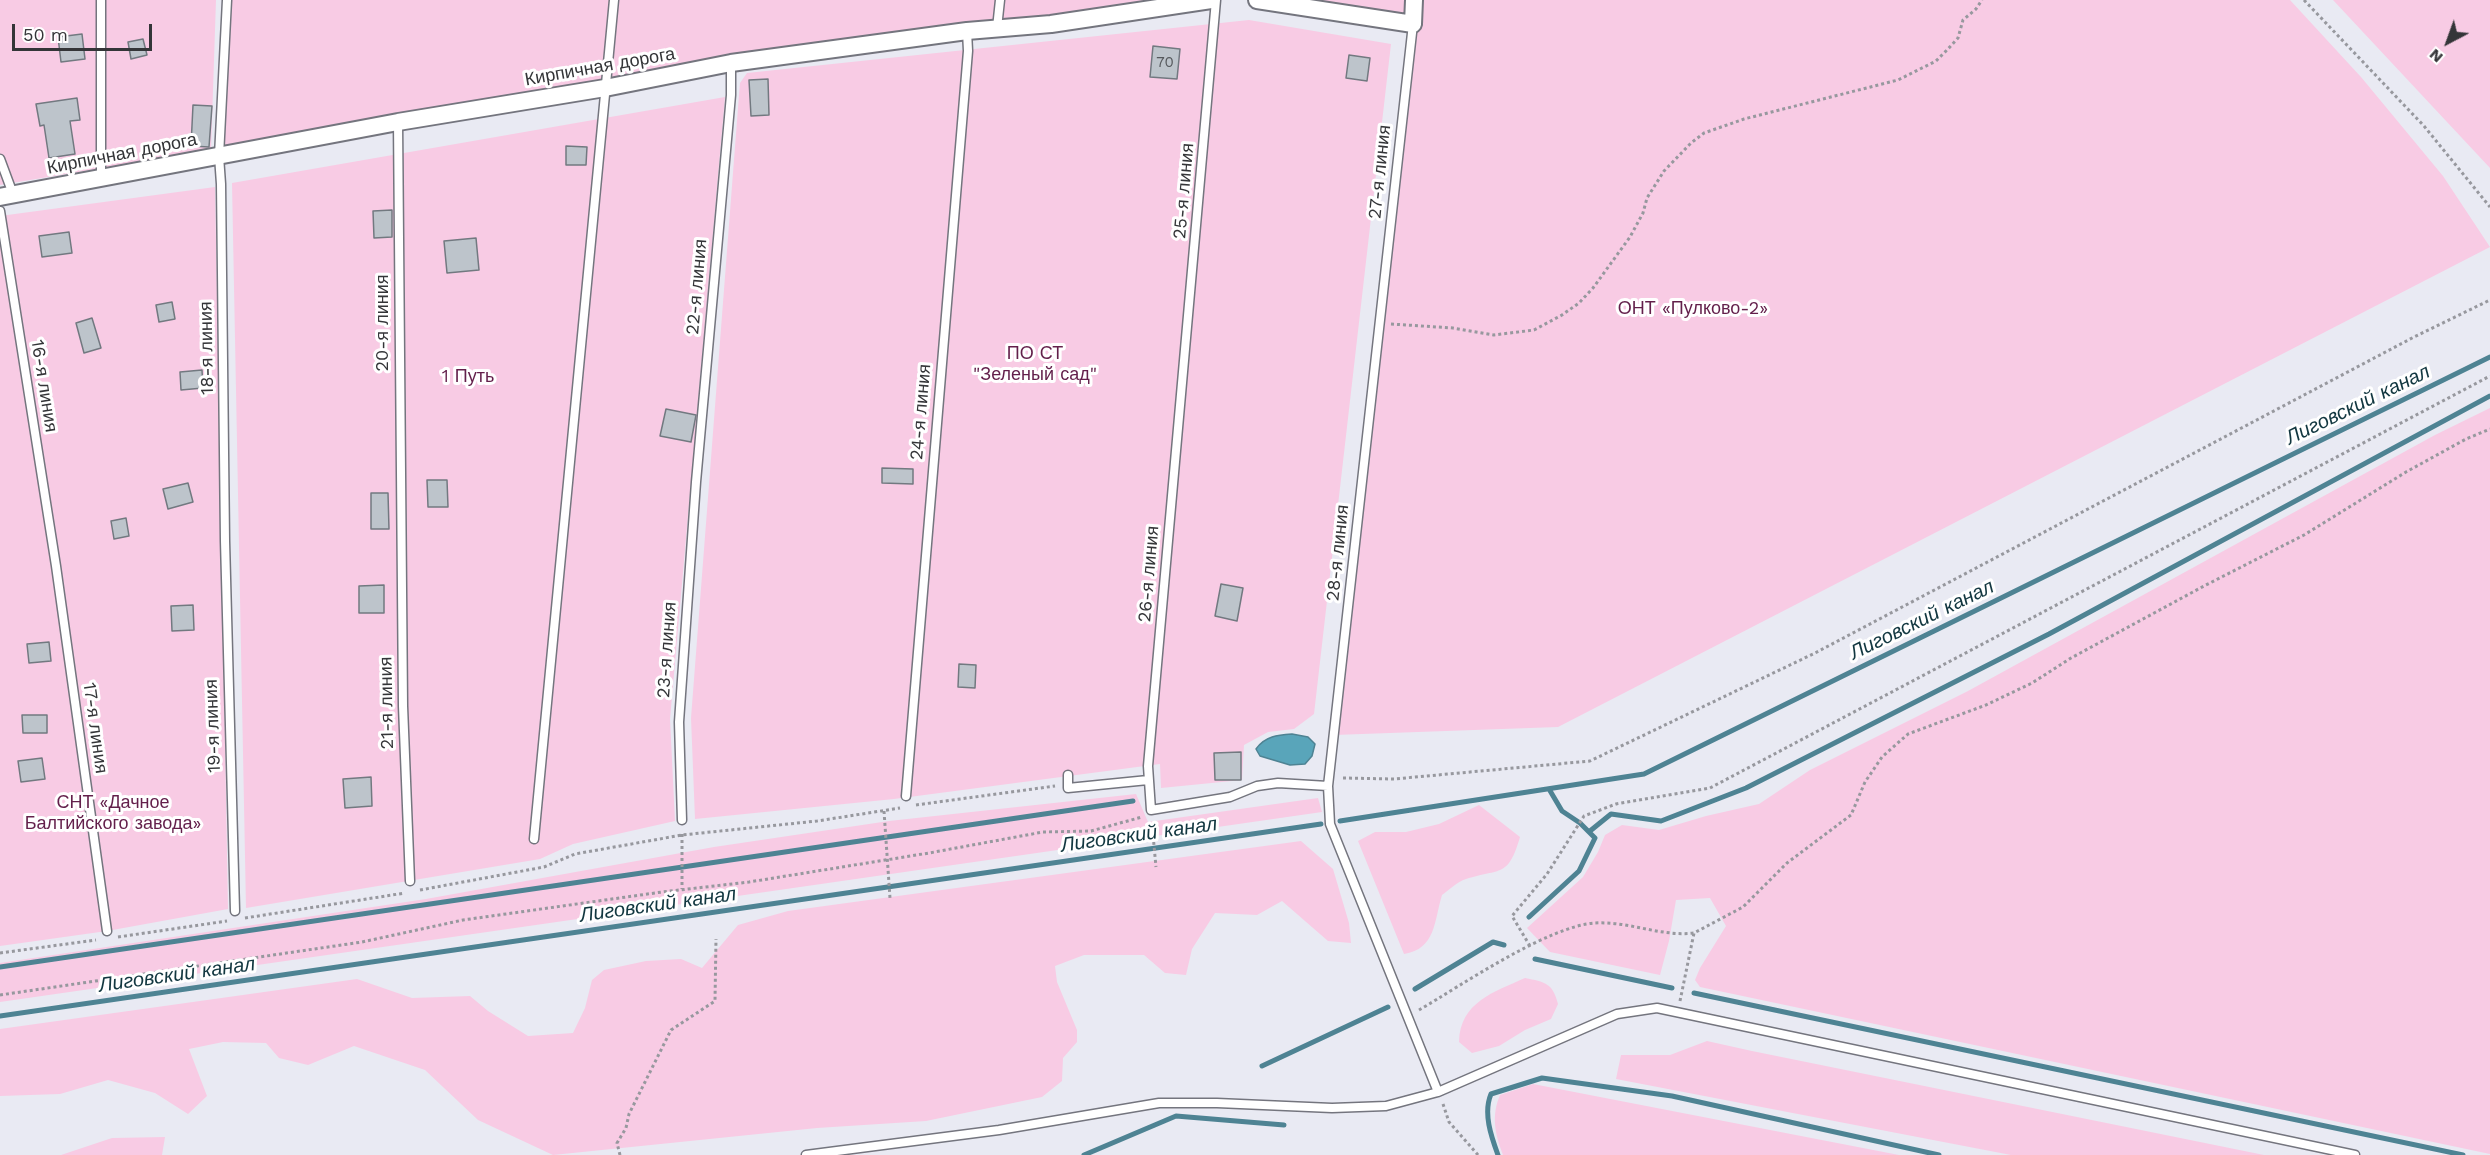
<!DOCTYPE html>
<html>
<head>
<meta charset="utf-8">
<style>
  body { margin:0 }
  #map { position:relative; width:2490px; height:1155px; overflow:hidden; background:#e9eaf3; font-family:"Work Sans",sans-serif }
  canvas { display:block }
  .north { position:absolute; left:2418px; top:12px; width:60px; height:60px; -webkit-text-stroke:4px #fff; paint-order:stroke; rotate:221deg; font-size:16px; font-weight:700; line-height:24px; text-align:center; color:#343538 }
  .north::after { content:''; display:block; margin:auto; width:21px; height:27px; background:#343538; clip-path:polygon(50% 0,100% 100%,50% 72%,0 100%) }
  .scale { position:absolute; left:12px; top:24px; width:140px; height:27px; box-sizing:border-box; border:3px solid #343538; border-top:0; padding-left:8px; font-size:18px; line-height:21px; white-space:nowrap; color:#343538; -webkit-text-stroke:4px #fff; paint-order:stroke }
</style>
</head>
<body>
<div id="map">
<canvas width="2490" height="1155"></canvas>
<div class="north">N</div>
<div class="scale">50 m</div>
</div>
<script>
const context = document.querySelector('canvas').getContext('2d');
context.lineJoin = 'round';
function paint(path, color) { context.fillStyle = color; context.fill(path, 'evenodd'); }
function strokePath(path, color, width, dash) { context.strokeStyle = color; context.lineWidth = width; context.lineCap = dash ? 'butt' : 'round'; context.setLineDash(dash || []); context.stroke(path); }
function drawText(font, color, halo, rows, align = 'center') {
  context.font = font + ' "Work Sans",sans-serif'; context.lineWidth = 6; context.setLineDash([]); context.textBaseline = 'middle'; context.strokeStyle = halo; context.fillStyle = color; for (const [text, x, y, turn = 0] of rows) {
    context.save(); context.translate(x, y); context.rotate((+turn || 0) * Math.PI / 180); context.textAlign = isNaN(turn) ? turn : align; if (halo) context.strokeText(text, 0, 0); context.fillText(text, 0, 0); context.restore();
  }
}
const green = new Path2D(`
  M 0,0 L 216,0 L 211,150 L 0,185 Z
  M 226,0 L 1210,0 L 967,31 L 219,156 Z
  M 1257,0 L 2290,0 L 2361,77 L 2443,176 L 2490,247 L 1558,727 L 1334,735 L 1413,24 Z
  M 2333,0 L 2490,0 L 2490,169 L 2490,168 Z
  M 1249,20 L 1391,44 L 1314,714 L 1294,729 L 1268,732 L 1244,745 L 1242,780 L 1161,788 L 1160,764 L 894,799 L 695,819 L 691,718 L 739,95 L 740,83 L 747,73 Z
  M 725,97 L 670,719 L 675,821 L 573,844 L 540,859 L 246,908 L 232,183 Z
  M 215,187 L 228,909 L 107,931 L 0,946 L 0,216 Z
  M 2490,408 L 2490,1154 L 1700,987 L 1695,980 L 1700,968 L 1726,926 L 1710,898 L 1676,900 L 1669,941 L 1660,975 L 1550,952 L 1527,928 L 1583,877 L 1598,852 L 1605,835 L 1622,825 L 1659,830 L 1706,816 L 1759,804 L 1810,770 L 1968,691 L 2435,435 Z
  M 1136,794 L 1148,822 L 1318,798 L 1322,812 L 0,1002 L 0,963 L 426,899 L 714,847 L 889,821 Z
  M 1479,805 L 1520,837 C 1508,878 1501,868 1466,879 C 1457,882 1449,890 1442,895 C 1434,921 1436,949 1404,954 L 1358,841 L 1375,832 L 1406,832 L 1439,824 Z
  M 1301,841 L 1333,869 L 1349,923 L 1351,943 L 1328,941 L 1282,901 L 1257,915 L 1215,913 L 1192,949 L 1186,975 L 1165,973 L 1144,955 L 1084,955 L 1055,966 L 1057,982 L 1077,1030 L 1077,1042 L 1063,1058 L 1062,1081 L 1042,1097 L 926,1121 L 817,1128 L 553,1155 L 478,1120 L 425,1070 L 354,1046 L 308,1065 L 279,1058 L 266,1043 L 223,1042 L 189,1049 L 207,1096 L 188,1114 L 155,1093 L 108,1080 L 60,1094 L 0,1096 L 0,1029 L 357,979 L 412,998 L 470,996 L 488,1011 L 528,1036 L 573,1033 L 585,1008 L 592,980 L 604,970 L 646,961 L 681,959 L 702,968 L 738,925 L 788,911 Z
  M 1525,978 C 1545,982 1553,983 1558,1004 L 1551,1019 L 1525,1030 L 1499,1046 L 1472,1053 L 1459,1042 C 1460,1002 1494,992 1525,978 Z
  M 1707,1041 L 1752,1051 L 2264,1155 L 2011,1155 L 1616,1079 L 1621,1055 L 1670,1055 Z
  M 1533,1084 L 1899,1155 L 1503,1155 C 1495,1134 1491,1116 1500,1095 Z
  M 165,1137 L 162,1155 L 61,1155 L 112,1138 Z`);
const water = new Path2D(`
  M 1292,734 L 1308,737 L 1315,744 L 1312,756 L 1305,764 L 1290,765 L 1260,756 L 1256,749 C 1265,736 1278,735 1292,734 Z`);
const stream = new Path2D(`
  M 1340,821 L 1644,774 L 2490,357
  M 1590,831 L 1611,814 L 1661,821 L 1746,788 L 2049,634 L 2490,396
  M 1529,917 L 1579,871 L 1595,838 L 1580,823 L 1562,811 L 1549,789
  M 1535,959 L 1672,988
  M 0,967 L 1133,801
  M 1415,989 L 1493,942 L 1504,945
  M 1694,993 L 2463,1155
  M 0,1016 L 1321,824
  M 1262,1066 L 1388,1007
  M 1084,1155 L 1176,1116 L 1284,1125
  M 1498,1155 C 1491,1136 1483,1113 1491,1094 L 1542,1078 L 1672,1096 L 1939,1155`);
const building = new Path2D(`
  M 82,34 L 85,59 L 61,62 L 58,37 Z
  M 143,39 L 147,55 L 131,59 L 128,42 Z
  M 1153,46 L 1180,49 L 1177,79 L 1150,77 Z
  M 1349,55 L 1370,58 L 1367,81 L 1346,78 Z
  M 768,79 L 769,115 L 751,116 L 749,80 Z
  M 77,98 L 80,120 L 70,121 L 75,154 L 49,158 L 44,125 L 40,126 L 36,104 Z
  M 193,105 L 212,106 L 209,147 L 191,146 Z
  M 566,146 L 587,147 L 586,165 L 566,165 Z
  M 392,210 L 392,237 L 374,238 L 373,211 Z
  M 69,232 L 72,253 L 42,257 L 39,236 Z
  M 476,238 L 479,270 L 447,273 L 444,241 Z
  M 172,302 L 175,319 L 159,322 L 156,305 Z
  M 92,318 L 101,348 L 84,353 L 76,323 Z
  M 202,370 L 203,388 L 181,390 L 180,372 Z
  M 666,409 L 696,415 L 691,442 L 660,436 Z
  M 882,468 L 913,469 L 913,484 L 882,483 Z
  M 427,480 L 447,480 L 448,507 L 428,507 Z
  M 188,483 L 193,502 L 168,509 L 163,489 Z
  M 371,493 L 388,493 L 389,529 L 371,529 Z
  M 126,518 L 129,536 L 114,539 L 111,521 Z
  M 1221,584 L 1243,588 L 1237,621 L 1215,616 Z
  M 384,585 L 384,613 L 359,613 L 359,586 Z
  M 193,605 L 194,630 L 172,631 L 171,606 Z
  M 49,642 L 51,661 L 29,663 L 27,644 Z
  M 959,664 L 976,665 L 975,688 L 958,687 Z
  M 22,715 L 47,715 L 47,733 L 23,733 Z
  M 1241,752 L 1241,780 L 1215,780 L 1214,753 Z
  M 42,758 L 45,779 L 21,782 L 18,761 Z
  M 371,777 L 372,806 L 345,808 L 343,779 Z`);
const path = new Path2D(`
  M 2304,0 L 2424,126 L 2490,207
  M 1391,324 L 1453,328 L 1494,335 L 1534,330 L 1562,315 L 1579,303 L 1593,288 L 1630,237 L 1643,213 L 1647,198 L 1664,171 L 1691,143 L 1704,133 L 1744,119 L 1898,80 L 1936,61 L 1947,50 L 1958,38 L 1963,20 L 1976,9 L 1982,0
  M 1343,778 L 1394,779 L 1590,761 L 1815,653 L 2414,337 L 2490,300
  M 916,805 L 1055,786
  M 884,811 L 890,898
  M 1152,824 L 1156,867
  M 682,834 L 682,889
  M 420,890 L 544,867 L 575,854 L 682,835 L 817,821 L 900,808
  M 245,918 L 405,893
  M 118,937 L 227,921
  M 1530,946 L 1512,916 L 1547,874 L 1584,816 L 1616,804 L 1710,788 L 2490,376
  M 0,953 L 96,940
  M 0,995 L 362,942 L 463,920 L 662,892 L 749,882 L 929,853 L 1043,832 L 1091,831 L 1142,817
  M 1680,1001 L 1694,933 L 1743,907 L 1787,863 L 1851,815 L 1865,782 L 1882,757 L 1908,734 L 1986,705 L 2032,683 L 2071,658 L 2204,586 L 2304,535 L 2406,472 L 2466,439 L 2490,429
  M 1419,1010 C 1462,985 1548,926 1595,923 C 1629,921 1661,937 1694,933
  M 1443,1104 L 1449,1122 L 1478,1155
  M 620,1155 L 617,1143 L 626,1128 L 629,1114 L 671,1030 L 715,1001 L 716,939`);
const lane = new Path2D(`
  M 227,0 L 219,156 L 221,184 L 225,541 L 235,911
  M 1216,0 L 1148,766 L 1151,810 L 1230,797 L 1257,786 L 1278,783 L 1328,786
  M 1413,24 L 1328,786 L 1330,824 L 1438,1092
  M 997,28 L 1000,0
  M 398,122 L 403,706 L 410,881
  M 0,159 L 13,194
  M 101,178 L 101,0
  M 0,211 L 56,566 L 107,931
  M 1068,775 L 1068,788 L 1148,780
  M 906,796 L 968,51 L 967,31
  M 682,820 L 679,722 L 696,482 L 731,95 L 731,63
  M 534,839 L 614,0
  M 806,1155 L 999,1130 L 1159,1103 L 1217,1103 L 1332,1108 L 1386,1106 L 1438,1092 L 1617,1014 L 1657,1008 L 2355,1155`);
const street = new Path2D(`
  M 1257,0 L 1413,24 L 1414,0
  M 0,197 L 398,122 L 605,88 L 731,63 L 967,31 L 1051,24 L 1211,0`);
const numberNames = [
  ["70",1165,63]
];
const streetNames = [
  ["Кирпичная дорога",600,67,-10],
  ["Кирпичная дорога",122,154,-11],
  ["27-я линия",1380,172,-84],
  ["25-я линия",1184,191,-85],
  ["22-я линия",697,287,-85],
  ["20-я линия",383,323,-90],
  ["18-я линия",207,348,-91],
  ["16-я линия",44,386,81],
  ["24-я линия",921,412,-85],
  ["28-я линия",1338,553,-84],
  ["26-я линия",1149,574,-85],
  ["23-я линия",667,650,-86],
  ["21-я линия",387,703,-91],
  ["19-я линия",213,726,-92],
  ["17-я линия",95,728,82]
];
const parkNames = [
  ["ОНТ «Пулково-2»",1693,309],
  ["ПО СТ",1035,354],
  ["\"Зеленый сад\"",1035,375],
  ["1 Путь",468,377],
  ["СНТ «Дачное",113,803],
  ["Балтийского завода»",113,824]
];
const waterNames = [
  ["Лиговский канал",2358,405,-26],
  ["Лиговский канал",1922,620,-26],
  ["Лиговский канал",1139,835,-8],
  ["Лиговский канал",658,905,-8],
  ["Лиговский канал",177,975,-8]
];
paint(green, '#f8cbe4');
paint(water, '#59a5ba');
strokePath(water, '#4e8393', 1.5);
strokePath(stream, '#4e8393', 5);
paint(building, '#bdc4cb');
strokePath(building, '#727980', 1.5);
strokePath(lane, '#74757e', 11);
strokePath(street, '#74757e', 20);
strokePath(path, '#97989e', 3, [3, 3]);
strokePath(lane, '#fff', 8);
strokePath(street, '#fff', 16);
drawText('15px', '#56595d', null, numberNames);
drawText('18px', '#343538', '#fff', streetNames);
drawText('18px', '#631f4b', '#fff', parkNames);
drawText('italic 20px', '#123740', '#fff', waterNames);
</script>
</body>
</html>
